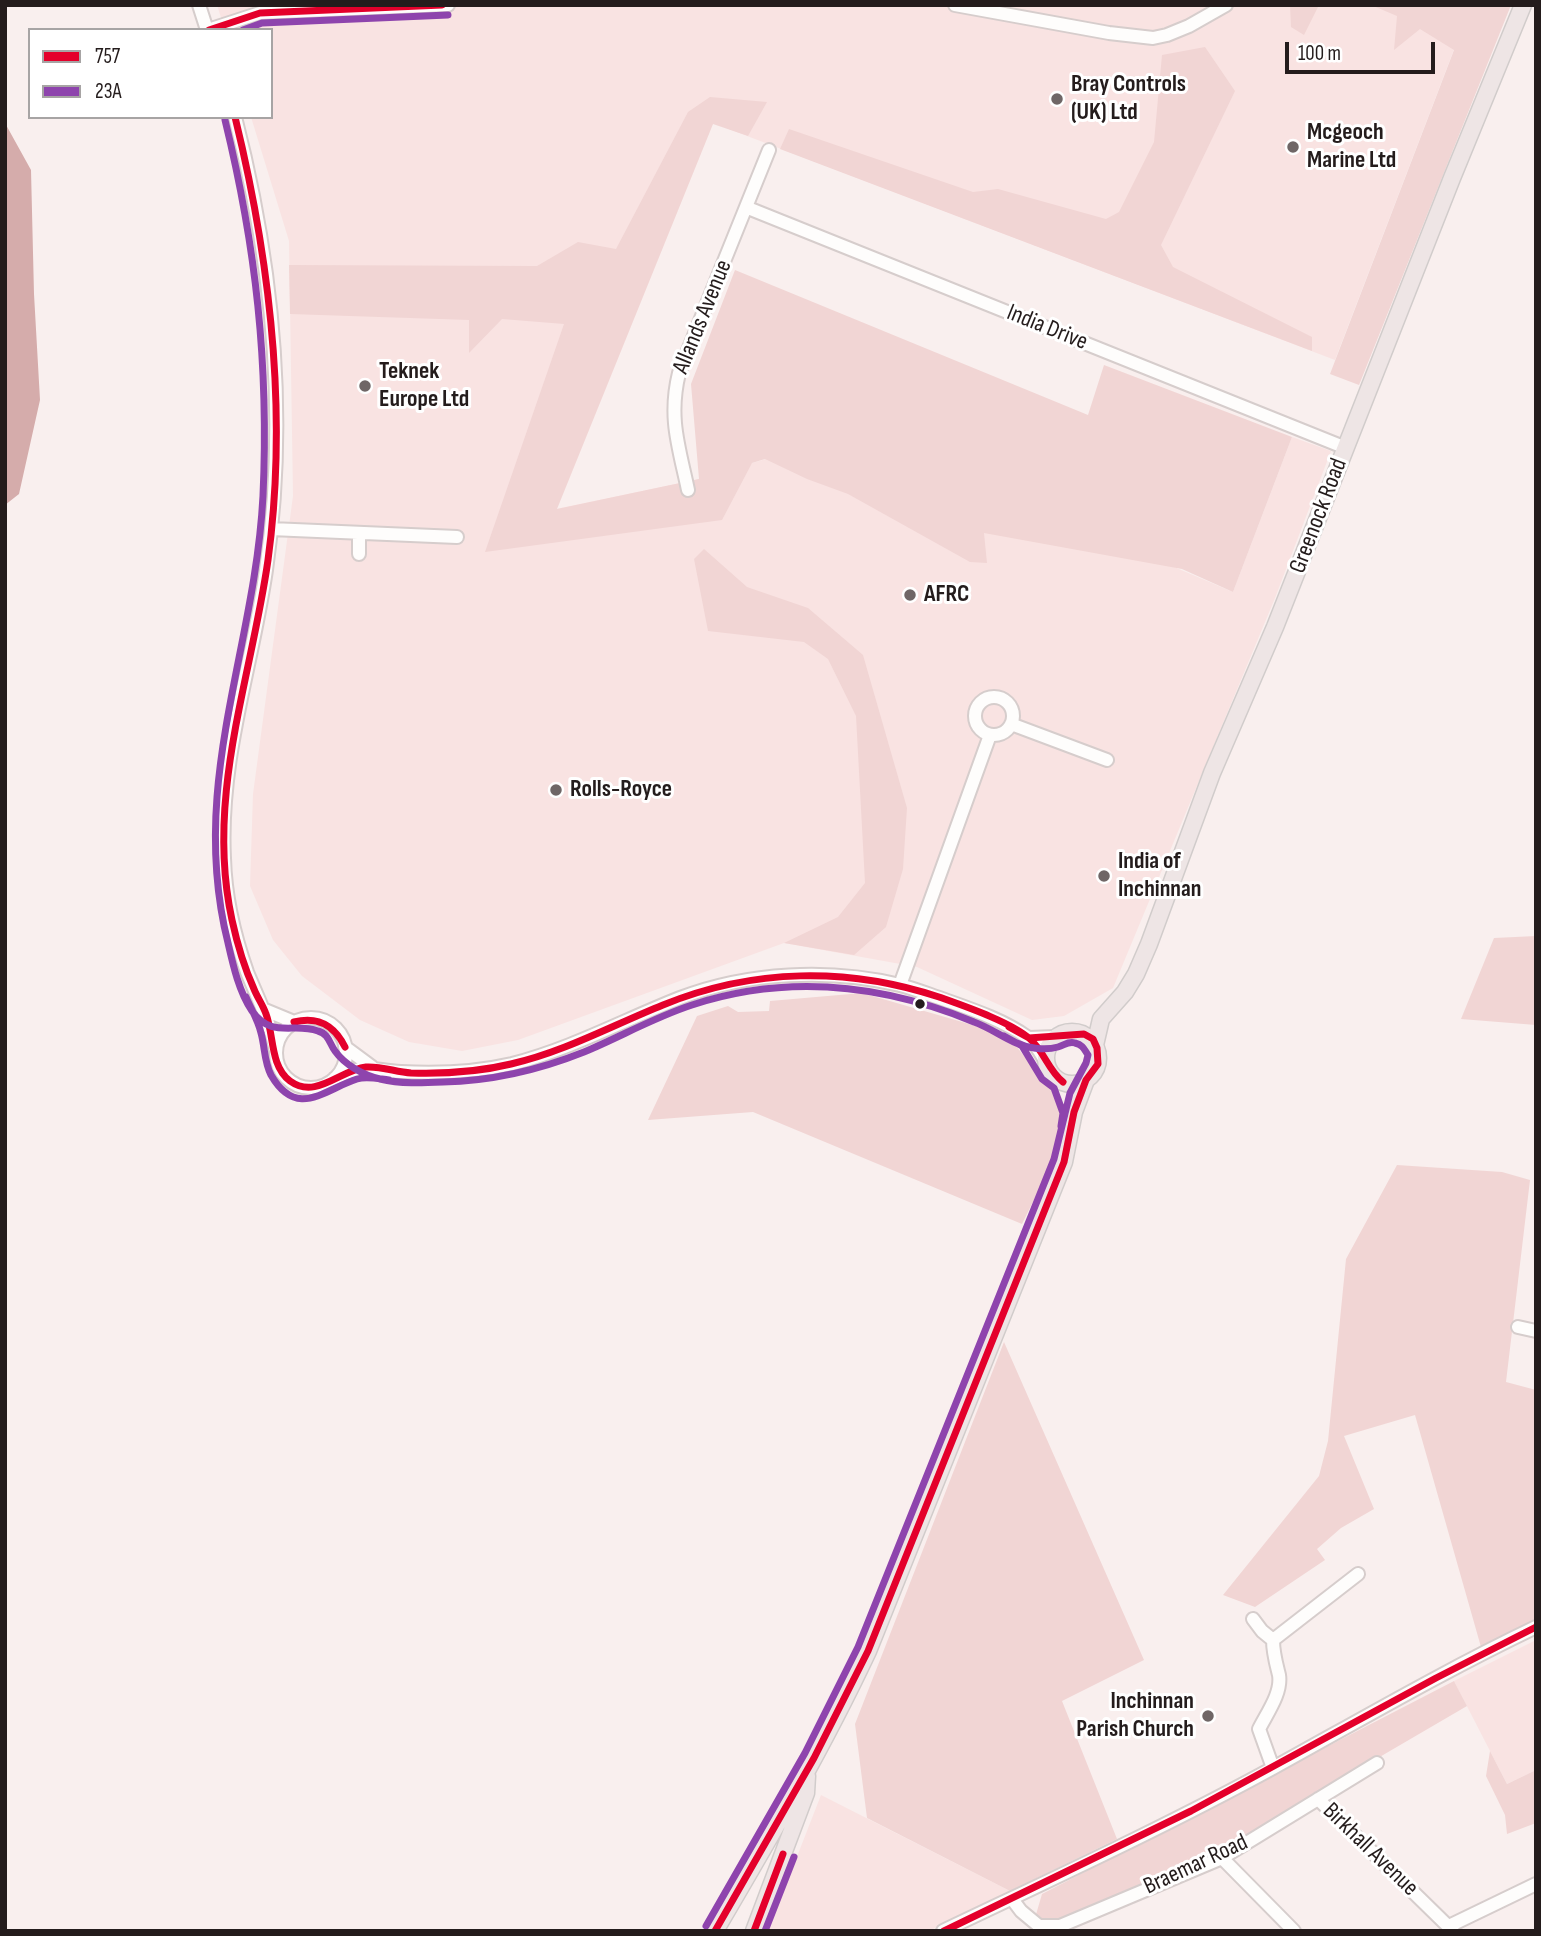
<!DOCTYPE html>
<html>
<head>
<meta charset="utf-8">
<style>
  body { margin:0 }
  #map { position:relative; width:1541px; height:1936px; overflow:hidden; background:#f9efee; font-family:"Sofia Sans Condensed",sans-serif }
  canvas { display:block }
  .frame { position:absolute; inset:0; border:7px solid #241c1c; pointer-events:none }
  .legend { position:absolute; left:28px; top:28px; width:245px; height:91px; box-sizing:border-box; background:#fff; border:2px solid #a7a4a4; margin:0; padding:9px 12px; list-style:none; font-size:21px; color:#241c1c }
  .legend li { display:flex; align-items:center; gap:14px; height:35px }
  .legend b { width:35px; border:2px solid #a7a4a4 }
  .scale { position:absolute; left:1285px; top:42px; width:150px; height:32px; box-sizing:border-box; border:4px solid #241c1c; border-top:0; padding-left:9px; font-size:21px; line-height:24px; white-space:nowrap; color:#241c1c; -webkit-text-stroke:5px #fff; paint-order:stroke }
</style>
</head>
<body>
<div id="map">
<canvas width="1541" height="1936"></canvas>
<div class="frame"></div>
<ul class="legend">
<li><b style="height:9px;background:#e4002b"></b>757</li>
<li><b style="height:9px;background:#8e44ad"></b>23A</li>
</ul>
<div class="scale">100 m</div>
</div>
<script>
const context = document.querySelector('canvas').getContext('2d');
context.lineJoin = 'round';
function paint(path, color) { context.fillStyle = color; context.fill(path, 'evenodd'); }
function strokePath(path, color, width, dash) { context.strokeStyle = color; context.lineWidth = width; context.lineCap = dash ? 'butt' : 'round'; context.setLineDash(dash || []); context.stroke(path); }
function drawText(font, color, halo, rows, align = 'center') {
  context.font = font + ' "Sofia Sans Condensed",sans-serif'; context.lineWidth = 6; context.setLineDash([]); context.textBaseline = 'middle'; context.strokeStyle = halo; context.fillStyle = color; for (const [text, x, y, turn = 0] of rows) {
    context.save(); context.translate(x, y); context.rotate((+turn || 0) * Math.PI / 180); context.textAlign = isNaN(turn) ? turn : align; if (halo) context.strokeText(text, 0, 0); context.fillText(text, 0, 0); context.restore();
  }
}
const built = new Path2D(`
  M 217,5 L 1471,5 L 1335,360 L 713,123 L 556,509 L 699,479 L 856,432 L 1233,592 L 1292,437 L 1331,451 L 1275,598 L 1113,988 L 1064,1016 L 1032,1020 L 917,967 L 784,943 L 518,1040 L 462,1051 L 409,1042 L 360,1020 L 302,976 L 273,940 L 250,886 L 253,794 L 293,496 L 289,241 L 251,117 L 271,117 L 271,30 L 225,30 Z
  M 1536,1640 L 1536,1770 L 1507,1784 L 1454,1681 Z
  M 821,1795 L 1010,1891 L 929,1931 L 768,1931 Z`);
const green = new Path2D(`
  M 1290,5 L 1319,5 L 1304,35 L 1291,27 Z
  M 1371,5 L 1511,5 L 1359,385 L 1330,374 L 1454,50 L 1420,29 L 1394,50 L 1397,16 Z
  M 1205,47 L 1235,91 L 1161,245 L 1173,267 L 1312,337 L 1312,351 L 780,149 L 789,129 L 973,192 L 998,189 L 1106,219 L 1119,212 L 1154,142 L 1162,55 Z
  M 710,97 L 767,102 L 748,136 L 713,124 L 557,509 L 699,479 L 691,384 L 735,270 L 1088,415 L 1104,365 L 1292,437 L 1233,592 L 1182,569 L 984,533 L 987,563 L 970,562 L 848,494 L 807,479 L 765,459 L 752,463 L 722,520 L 485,552 L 564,324 L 502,319 L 469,353 L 469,320 L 290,314 L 289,265 L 537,266 L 578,242 L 616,249 L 688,112 Z
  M 704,549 L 747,587 L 808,608 L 863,655 L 907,808 L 903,869 L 886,927 L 854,955 L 784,943 L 838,917 L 865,883 L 856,716 L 828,659 L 804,642 L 708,631 L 694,559 Z
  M 1536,936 L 1536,1025 L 1461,1019 L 1494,938 Z
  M 862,993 L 983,1028 L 1012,1041 L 1057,1097 L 1065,1113 L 1062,1143 L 1022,1224 L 753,1112 L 648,1120 L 697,1016 L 728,1006 L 738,1012 L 769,1011 L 770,1001 Z
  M 1397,1165 L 1502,1172 L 1530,1180 L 1506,1382 L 1536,1390 L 1536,1619 L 1481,1647 L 1415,1415 L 1344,1436 L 1374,1509 L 1341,1528 L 1317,1549 L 1325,1560 L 1255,1607 L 1223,1595 L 1319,1476 L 1328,1441 L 1346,1259 Z
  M 1004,1342 L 1144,1660 L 1062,1701 L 1117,1839 L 1010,1891 L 867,1818 L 855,1724 Z
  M 1454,1681 L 1467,1706 L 1222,1849 L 1064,1921 L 1045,1921 L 1035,1918 L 1042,1894 Z
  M 1490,1751 L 1507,1784 L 1536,1770 L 1536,1823 L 1507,1834 L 1505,1815 L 1486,1776 Z`);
const water = new Path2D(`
  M 5,123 L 31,170 L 34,294 L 40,400 L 19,494 L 5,505 Z`);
const minor = new Path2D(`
  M 199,5 L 207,30
  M 955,5 L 1109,33 L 1153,38 L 1167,35 L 1189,26 L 1226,5
  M 208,30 L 260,13 L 448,5
  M 235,117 C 273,264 288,419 266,570 C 252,667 219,759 224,858 C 225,897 234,935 247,972 C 258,999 270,1022 276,1051
  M 748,208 L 1346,448
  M 688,490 C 679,447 668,418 679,373 L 769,150
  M 271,529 L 457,537
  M 359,554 L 359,533
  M975 716a19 19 0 1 1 38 0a19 19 0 1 1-38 0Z
  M 1011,724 L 1107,760
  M 900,985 L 990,735
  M 265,1010 L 294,1022
  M276 1053a35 35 0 1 1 70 0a35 35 0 1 1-70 0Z
  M 1029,1038 L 1056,1037
  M 345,1047 L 372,1067
  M 335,1078 C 366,1063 370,1070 401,1072 C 437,1074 477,1072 512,1064 C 571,1049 624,1020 680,998 C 748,972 829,968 900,985 C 915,989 930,995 945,1000 C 973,1010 1003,1020 1027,1037 C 1035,1042 1041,1054 1046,1062
  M 1518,1327 L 1536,1331
  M 1253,1619 L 1262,1631 L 1273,1640 C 1273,1653 1276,1663 1279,1675 C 1282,1693 1267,1713 1259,1729 L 1273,1768
  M 1273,1640 L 1358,1574
  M 1318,1799 L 1453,1931
  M 1222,1858 L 1294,1931
  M 1012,1899 L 1021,1911 L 1039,1926 L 1060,1926 L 1222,1858 L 1377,1763
  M 1449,1926 L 1536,1884
  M 943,1931 C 1054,1878 1165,1827 1273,1768 C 1360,1720 1446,1670 1536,1627`);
const major = new Path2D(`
  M1046 1058a26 26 0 1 1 52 0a26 26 0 1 1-52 0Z
  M 1095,1045 L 1101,1019 L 1125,992 L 1136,974 L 1149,944 L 1212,773 L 1275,627 L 1452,178 L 1523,5
  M 715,1931 C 769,1839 823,1747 868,1651 L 1064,1162 L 1074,1112 L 1086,1080
  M 754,1931 L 806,1793 L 807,1776`);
const bus1 = new Path2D(`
  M 209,30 L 260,13 L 442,5
  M 235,117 C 270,260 288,413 268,560 C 251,680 205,797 232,920 C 237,943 244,967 254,989 C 257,997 263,1005 266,1014 C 274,1035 270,1066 290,1081 C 316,1100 340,1070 366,1067 C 381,1066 396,1072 411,1073 C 444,1074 478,1072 511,1064 C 564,1052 613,1025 663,1005 C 753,968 848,967 939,997 C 964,1006 1011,1022 1030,1039 C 1044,1051 1048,1070 1063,1082
  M 294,1022 C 318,1016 334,1025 345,1047
  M 715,1931 L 814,1758 L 868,1651 L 1064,1162 L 1074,1112 L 1086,1080 L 1098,1064 L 1097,1048 L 1093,1039 L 1084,1034 L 1029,1038 L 1009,1027
  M 754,1931 L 783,1854
  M 944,1931 L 1191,1811 L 1436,1678 L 1536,1627`);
const bus2 = new Path2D(`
  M 243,30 L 262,23 L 448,15
  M 225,120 C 256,247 269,364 263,496 C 255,651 188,784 228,943 C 233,965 239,992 252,1011 C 272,1039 293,1022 318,1031 C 329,1034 329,1043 335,1051 C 345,1065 363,1075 380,1079 C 401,1084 422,1083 443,1082 C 492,1081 539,1070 584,1052 C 620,1037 655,1017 692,1005 C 787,974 882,984 974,1022 C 988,1027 1001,1036 1014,1042 C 1027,1048 1044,1051 1058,1047 C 1065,1045 1068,1041 1075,1043 C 1083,1045 1084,1049 1088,1055 L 1086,1063 L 1070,1093 L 1054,1159 L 858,1647 L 805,1753 L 706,1926
  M 246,997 C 251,1009 258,1020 261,1033 C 265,1047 264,1062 271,1075 C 297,1120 325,1089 357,1079 C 367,1076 379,1079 389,1080
  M 1004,1036 L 1022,1046 L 1042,1079 L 1054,1088 L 1063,1113 L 1061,1126
  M 765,1931 L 794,1857`);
const markers = [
  [1057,99,7,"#6f6666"],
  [1293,147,7,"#6f6666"],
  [365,386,7,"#6f6666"],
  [910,595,7,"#6f6666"],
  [556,790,7,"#6f6666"],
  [1104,876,7,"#6f6666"],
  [920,1004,6,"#241c1c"],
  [1208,1716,7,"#6f6666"]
];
const poiNames = [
  ["Bray Controls",1071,85],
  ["(UK) Ltd",1071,113],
  ["Mcgeoch",1307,133],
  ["Marine Ltd",1307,161],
  ["Teknek",379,372],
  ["Europe Ltd",379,400],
  ["AFRC",924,595],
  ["Rolls-Royce",570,790],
  ["India of",1118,862],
  ["Inchinnan",1118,890],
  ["Inchinnan",1194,1702,"right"],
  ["Parish Church",1194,1730,"right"]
];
const streetNames = [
  ["Allands Avenue",703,317,-68],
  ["India Drive",1047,328,22],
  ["Greenock Road",1319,516,-69],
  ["Birkhall Avenue",1370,1850,44],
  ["Braemar Road",1196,1865,-25]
];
paint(built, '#f9e3e2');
paint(green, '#f1d5d4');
paint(water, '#d5acab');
strokePath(minor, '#d6cdcc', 16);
strokePath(major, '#d1cccb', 19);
strokePath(minor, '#fefdfc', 12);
strokePath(major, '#eee5e5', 16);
strokePath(bus1, '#e4002b', 7);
strokePath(bus2, '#8e44ad', 7);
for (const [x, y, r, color] of markers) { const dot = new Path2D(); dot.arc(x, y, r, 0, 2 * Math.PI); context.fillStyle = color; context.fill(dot); strokePath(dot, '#fff', 2.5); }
drawText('bold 24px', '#241c1c', '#fff', poiNames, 'left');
drawText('24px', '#241c1c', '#fff', streetNames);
</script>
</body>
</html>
